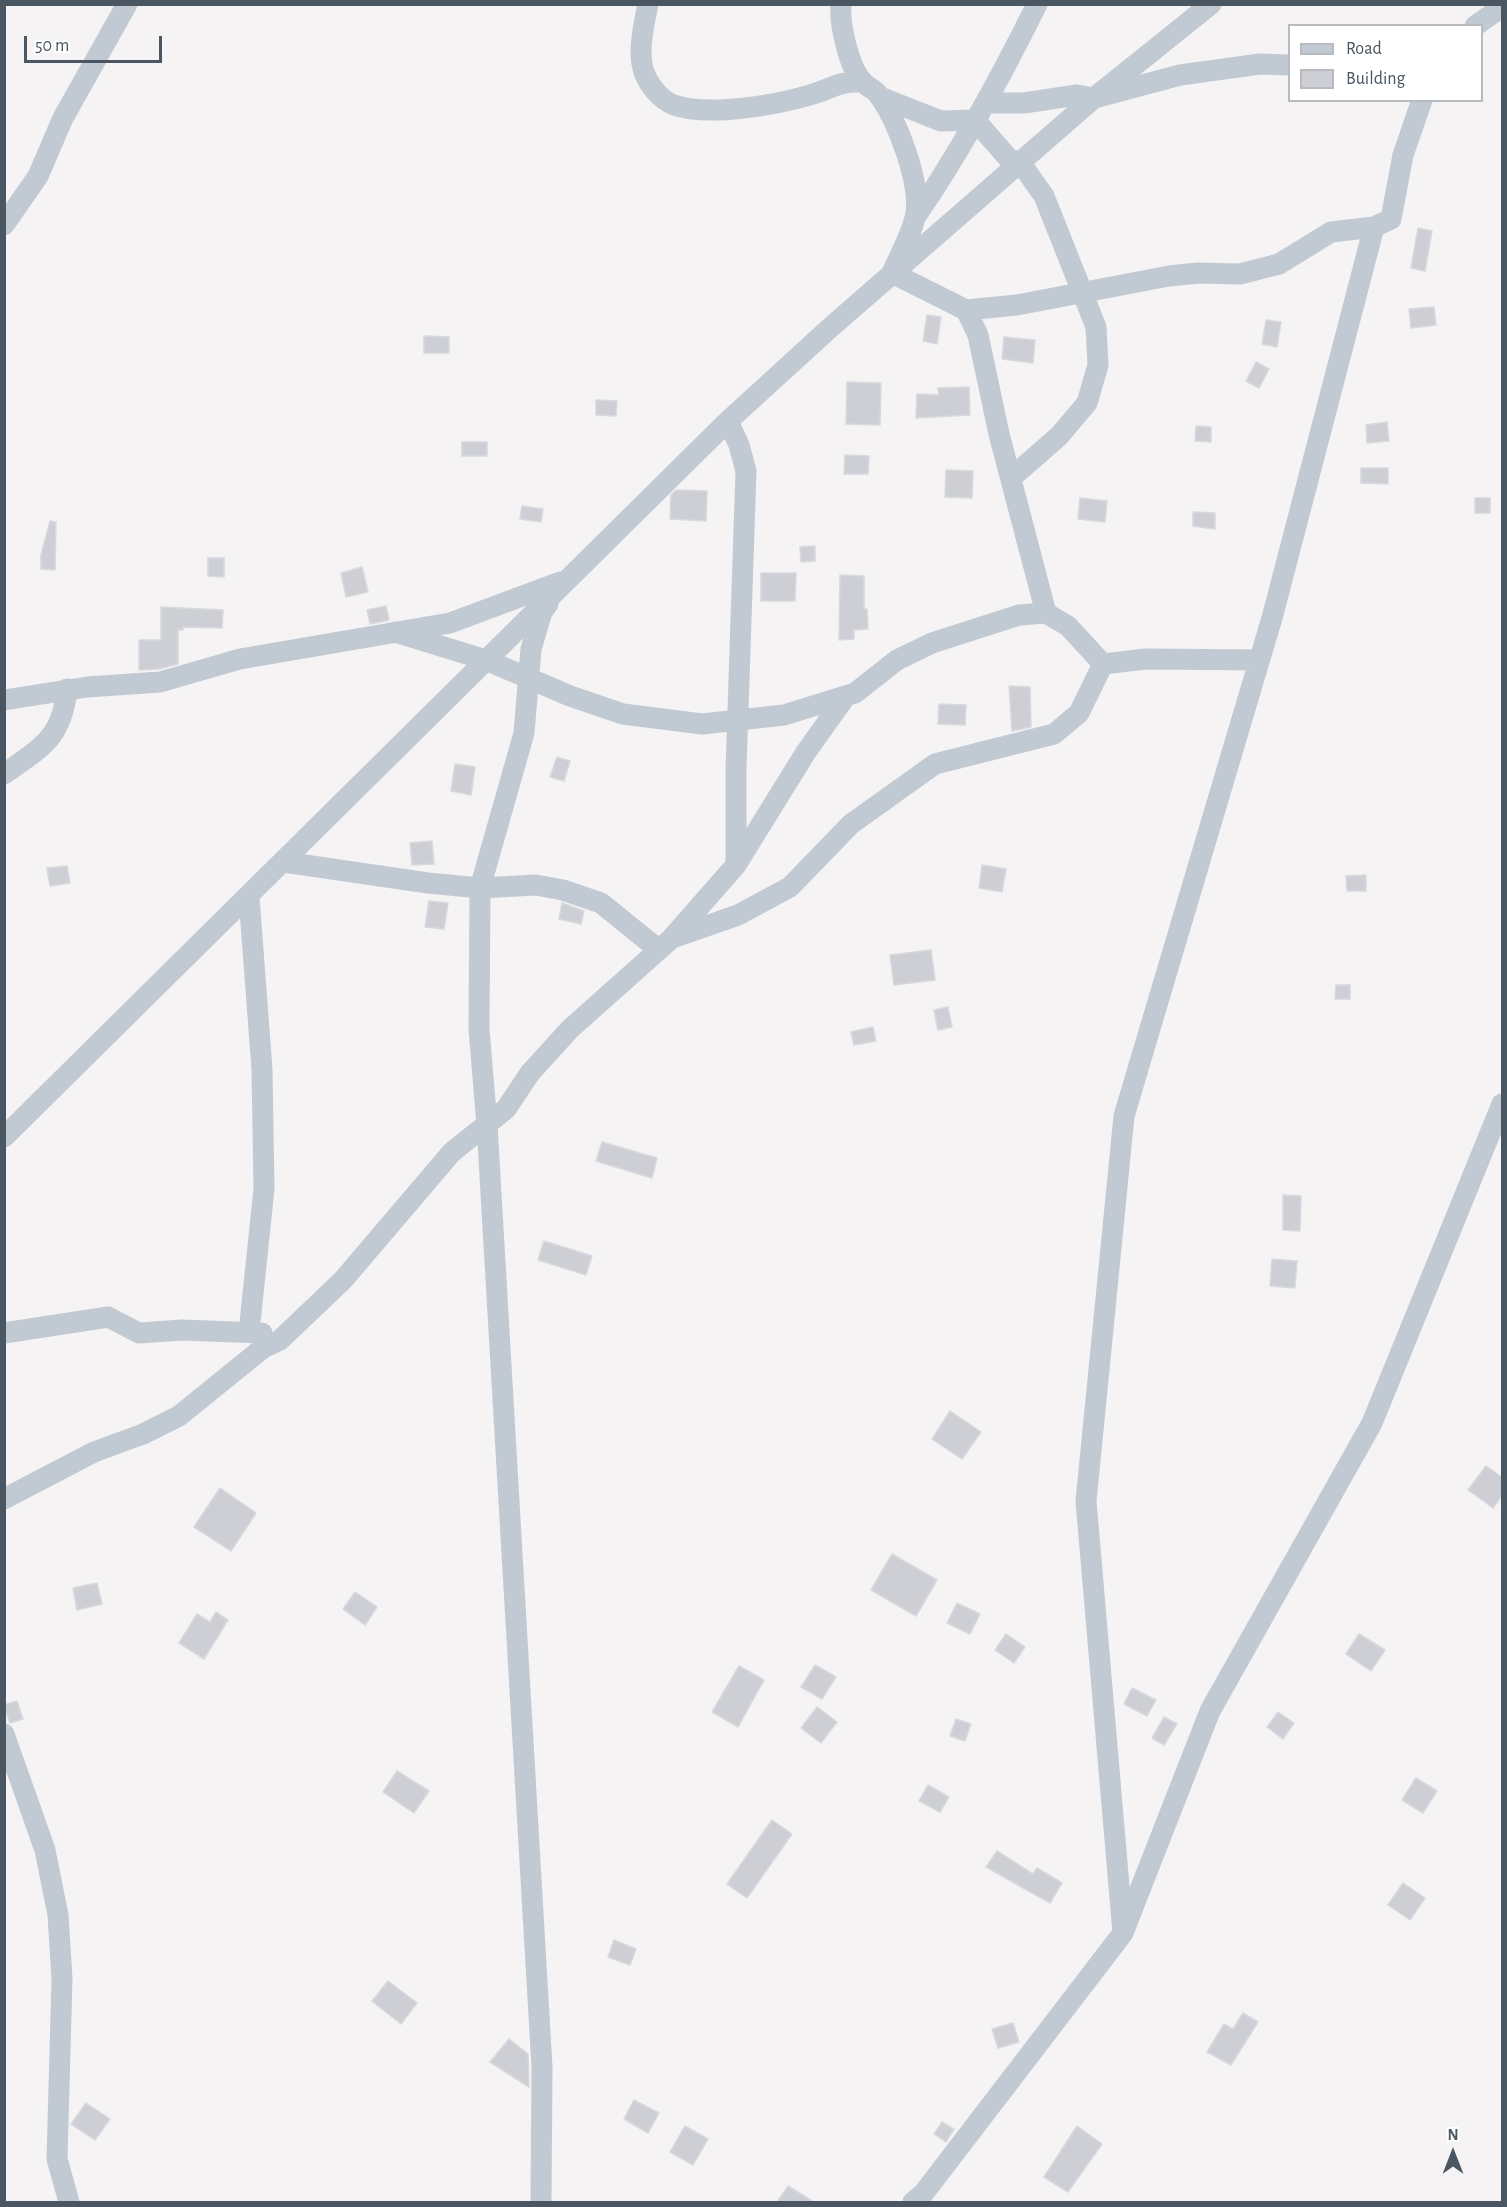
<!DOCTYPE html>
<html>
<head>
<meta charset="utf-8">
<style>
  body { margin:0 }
  #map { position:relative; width:1507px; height:2207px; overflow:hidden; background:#f5f3f3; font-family:"Alegreya Sans",sans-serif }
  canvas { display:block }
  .frame { position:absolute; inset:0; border:6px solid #4a5661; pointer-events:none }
  .legend { position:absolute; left:1288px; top:24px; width:195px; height:78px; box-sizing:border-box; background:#fff; border:2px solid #b7bbc0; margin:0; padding:8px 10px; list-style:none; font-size:18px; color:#4a5661 }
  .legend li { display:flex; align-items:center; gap:12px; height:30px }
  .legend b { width:30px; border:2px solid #b7bbc0 }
  .north { position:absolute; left:1423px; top:2123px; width:60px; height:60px; -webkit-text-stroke:4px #fff; paint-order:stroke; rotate:0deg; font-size:16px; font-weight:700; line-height:24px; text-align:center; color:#4a5661 }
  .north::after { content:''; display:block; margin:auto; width:21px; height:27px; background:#4a5661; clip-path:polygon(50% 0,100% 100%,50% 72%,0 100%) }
  .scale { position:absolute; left:24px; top:36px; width:138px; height:27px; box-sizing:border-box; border:3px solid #4a5661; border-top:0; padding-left:8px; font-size:18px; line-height:21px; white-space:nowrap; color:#4a5661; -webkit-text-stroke:4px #fff; paint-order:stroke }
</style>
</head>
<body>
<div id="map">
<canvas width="1507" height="2207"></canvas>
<div class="frame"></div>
<ul class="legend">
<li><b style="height:8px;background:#c1cad2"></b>Road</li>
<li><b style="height:16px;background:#cdcfd5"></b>Building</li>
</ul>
<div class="north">N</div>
<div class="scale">50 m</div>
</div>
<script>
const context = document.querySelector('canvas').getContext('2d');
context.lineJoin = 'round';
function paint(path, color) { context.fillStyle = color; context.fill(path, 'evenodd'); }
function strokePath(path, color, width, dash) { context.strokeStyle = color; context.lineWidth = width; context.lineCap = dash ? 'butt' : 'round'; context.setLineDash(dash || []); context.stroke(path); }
const building = new Path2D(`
  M 1418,228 L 1432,231 L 1425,271 L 1411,268 Z
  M 1434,307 L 1436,325 L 1411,328 L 1409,309 Z
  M 927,315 L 941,317 L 937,344 L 923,341 Z
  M 1266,320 L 1281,322 L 1277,347 L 1262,344 Z
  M 424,336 L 449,337 L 449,353 L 424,353 Z
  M 1004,337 L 1035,340 L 1033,363 L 1002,359 Z
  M 1256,362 L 1269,369 L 1259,388 L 1246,381 Z
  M 847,382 L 881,383 L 880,425 L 846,424 Z
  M 969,387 L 970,415 L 916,418 L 917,394 L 939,395 L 938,388 Z
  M 596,400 L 617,401 L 616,416 L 596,415 Z
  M 1387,422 L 1389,441 L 1367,443 L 1366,425 Z
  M 1196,426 L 1211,427 L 1211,442 L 1195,441 Z
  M 462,442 L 487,442 L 487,456 L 462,456 Z
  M 845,455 L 869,456 L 868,474 L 844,474 Z
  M 1361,468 L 1388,468 L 1388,484 L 1361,483 Z
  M 946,470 L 973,471 L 972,498 L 945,497 Z
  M 676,490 L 707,491 L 706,521 L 670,519 L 671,495 Z
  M 1080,498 L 1107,501 L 1105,522 L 1078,519 Z
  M 1475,498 L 1490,498 L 1490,513 L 1475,513 Z
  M 522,506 L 543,509 L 541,522 L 520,519 Z
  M 1193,512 L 1215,513 L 1215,529 L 1193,526 Z
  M 50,521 L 56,522 L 55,570 L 41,569 L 41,555 Z
  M 815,546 L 815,561 L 801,562 L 800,547 Z
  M 208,558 L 224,558 L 224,577 L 208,576 Z
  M 362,567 L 368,592 L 346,597 L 341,573 Z
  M 761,573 L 796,573 L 795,601 L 761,601 Z
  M 840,575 L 864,576 L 864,609 L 867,609 L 868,629 L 854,630 L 854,639 L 839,640 Z
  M 386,606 L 389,620 L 370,624 L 367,610 Z
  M 161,607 L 223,610 L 222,628 L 183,627 L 183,630 L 178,630 L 178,664 L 158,669 L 139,670 L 139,640 L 161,640 Z
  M 1009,686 L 1030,687 L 1031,727 L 1012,731 Z
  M 939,704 L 966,705 L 965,725 L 938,724 Z
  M 557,757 L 570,761 L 564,781 L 550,777 Z
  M 455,764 L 475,767 L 471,795 L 451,791 Z
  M 432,841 L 434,864 L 412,865 L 410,843 Z
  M 982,865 L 1006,869 L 1002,892 L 979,888 Z
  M 67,866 L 70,883 L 50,886 L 47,868 Z
  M 1366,875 L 1366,891 L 1347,891 L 1346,876 Z
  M 429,901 L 448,903 L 444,929 L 425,927 Z
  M 562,903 L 584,911 L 581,924 L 559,919 Z
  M 931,950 L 935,980 L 894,985 L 890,955 Z
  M 1336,985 L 1350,985 L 1350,999 L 1335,999 Z
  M 948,1007 L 952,1027 L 938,1030 L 934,1010 Z
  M 873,1027 L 876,1041 L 854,1045 L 851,1032 Z
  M 602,1142 L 657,1158 L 652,1178 L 596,1161 Z
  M 1283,1195 L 1301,1196 L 1300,1231 L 1283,1230 Z
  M 544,1241 L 592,1256 L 586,1275 L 538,1260 Z
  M 1272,1259 L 1297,1261 L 1295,1288 L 1270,1286 Z
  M 950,1411 L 981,1432 L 962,1459 L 932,1439 Z
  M 1486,1466 L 1503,1478 L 1503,1494 L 1493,1508 L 1468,1490 Z
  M 220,1488 L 256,1513 L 231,1551 L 194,1527 Z
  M 892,1554 L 937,1580 L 916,1616 L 871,1590 Z
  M 97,1583 L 102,1604 L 77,1610 L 73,1588 Z
  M 355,1592 L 377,1607 L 365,1625 L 343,1609 Z
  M 957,1603 L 980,1614 L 970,1634 L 947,1623 Z
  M 216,1612 L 228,1620 L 204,1659 L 179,1643 L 197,1614 L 210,1622 Z
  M 1006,1634 L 1025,1647 L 1014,1663 L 995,1650 Z
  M 1359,1634 L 1385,1650 L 1371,1671 L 1346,1654 Z
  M 815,1665 L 836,1677 L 822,1699 L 801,1687 Z
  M 739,1666 L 764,1680 L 738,1727 L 712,1712 Z
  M 1132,1688 L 1156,1700 L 1147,1716 L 1124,1704 Z
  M 17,1701 L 23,1719 L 10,1723 L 4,1705 Z
  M 817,1707 L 837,1722 L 821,1743 L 801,1728 Z
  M 1278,1712 L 1294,1723 L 1283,1739 L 1267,1727 Z
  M 1164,1717 L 1177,1724 L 1164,1745 L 1152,1738 Z
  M 956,1719 L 971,1724 L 965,1741 L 950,1736 Z
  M 397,1771 L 429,1791 L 414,1813 L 383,1792 Z
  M 1416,1778 L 1437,1791 L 1423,1813 L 1402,1800 Z
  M 928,1785 L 949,1797 L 940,1812 L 919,1801 Z
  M 772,1820 L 792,1834 L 747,1898 L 727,1884 Z
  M 997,1851 L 1033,1874 L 1037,1868 L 1062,1883 L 1050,1903 L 986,1867 Z
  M 1403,1883 L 1425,1898 L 1410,1920 L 1388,1905 Z
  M 614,1940 L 636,1949 L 630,1965 L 608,1957 Z
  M 388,1981 L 417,2003 L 401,2024 L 372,2001 Z
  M 1243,2013 L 1258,2022 L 1231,2065 L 1207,2052 L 1224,2024 L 1233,2029 Z
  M 1013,2023 L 1019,2042 L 998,2048 L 992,2029 Z
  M 509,2039 L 528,2054 L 529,2087 L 490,2062 Z
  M 634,2100 L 659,2113 L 648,2133 L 624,2119 Z
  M 86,2103 L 110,2119 L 95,2140 L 71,2124 Z
  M 942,2122 L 954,2129 L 946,2142 L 934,2134 Z
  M 685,2126 L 708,2139 L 693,2165 L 670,2152 Z
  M 1077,2126 L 1102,2144 L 1068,2192 L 1044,2177 Z
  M 788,2186 L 814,2202 L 777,2202 Z`);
const minor = new Path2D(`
  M 648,4 C 644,25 637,52 644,72 C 649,86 661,100 674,105 C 709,117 776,105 810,95 C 832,89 837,81 862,82
  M 841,4 C 839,24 849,68 863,82 C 867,87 874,89 877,93 C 897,117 923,188 915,218 C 910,237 900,255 892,273 L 966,310 L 978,335 L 999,434 L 1046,613
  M 1475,26 L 1502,7
  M 880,97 L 941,121 L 975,120 L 1009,159 L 1020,162 L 1044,196 L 1096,327 L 1098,365 L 1087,403 L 1059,436 L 1011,478
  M 985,103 L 1024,103 L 1077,95 L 1094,98 L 1180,75 L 1260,64 L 1290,65
  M 916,216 C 962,149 1001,77 1037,4
  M 4,225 L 38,176 L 63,118 L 127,4
  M 966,310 L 1017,305 L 1169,276 L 1198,273 L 1240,274 L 1279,264 L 1331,232 L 1374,227
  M 395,632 L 486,660 L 570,696 L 623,714 L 702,724 L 784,715 L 855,693 L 897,660 L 932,643 L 1019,615 L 1046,613 L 1068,626 L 1103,664 L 1146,659 L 1259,660
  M 4,700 L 87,687 L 160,682 L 240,659 L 450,623 L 560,582
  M 4,774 C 42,747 62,738 67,689
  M 284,862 L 428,883 L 480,888 L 536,885 L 563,890 L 601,903 L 659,950
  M 736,865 L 806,752 L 846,696
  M 675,937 L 738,915 L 790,887 L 851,824 L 935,764 L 1054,734 L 1079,713 L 1103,664
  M 4,1137 L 728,421 L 831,327 L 1094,98 L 1211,4
  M 249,1332 L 264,1189 L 262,1069 L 249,897
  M 4,1333 L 108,1317 L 139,1333 L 182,1330 L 262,1333
  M 4,1499 L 94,1452 L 143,1434 L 179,1416 L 263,1348 L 280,1340 L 343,1280 L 452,1152 L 506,1109 L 530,1073 L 570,1029 L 671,939 L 736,865 L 736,769 L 746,471 L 739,445 L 728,421
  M 4,1734 L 45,1850 L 58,1915 L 62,1979 L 57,2159 L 69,2202
  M 1123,1933 L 1086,1501 L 1124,1116 L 1272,618 L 1374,227 L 1391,219 L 1403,155 L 1422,100
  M 541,2202 L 542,2067 L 487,1125 L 479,1029 L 480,888 L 524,733 L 531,649 L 542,612 L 548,604
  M 913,2202 L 923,2194 L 1123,1933 L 1210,1711 L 1372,1423 L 1502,1104`);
paint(building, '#cdcfd5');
strokePath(building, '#d7d9de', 1.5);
strokePath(minor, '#c1cad2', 21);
</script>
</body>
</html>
